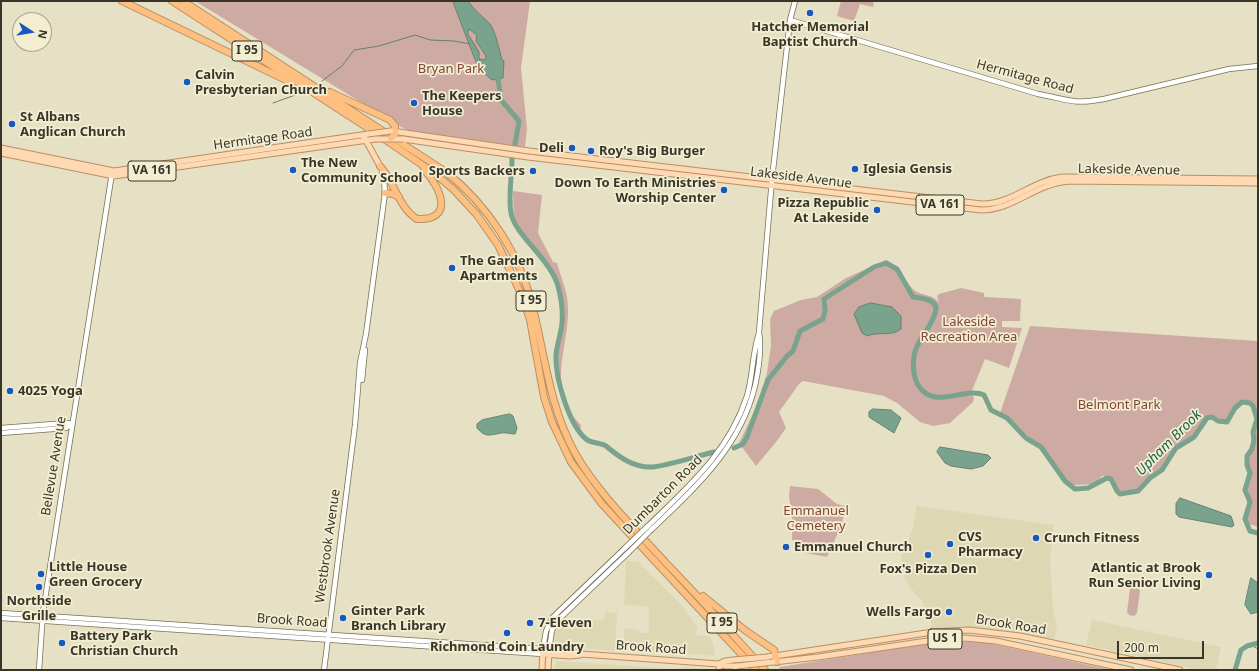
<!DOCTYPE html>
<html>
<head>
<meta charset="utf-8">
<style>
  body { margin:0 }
  #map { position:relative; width:1259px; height:671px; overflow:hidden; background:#e6e0c4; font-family:"Noto Sans",sans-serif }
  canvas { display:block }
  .frame { position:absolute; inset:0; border:2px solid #38362b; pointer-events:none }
  .north { position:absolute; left:12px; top:12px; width:40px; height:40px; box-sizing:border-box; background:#f3eed1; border:1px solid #a8a48f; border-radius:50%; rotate:102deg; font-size:11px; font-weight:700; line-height:16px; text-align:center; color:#38362b }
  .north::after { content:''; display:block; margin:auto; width:14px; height:18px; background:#1658c3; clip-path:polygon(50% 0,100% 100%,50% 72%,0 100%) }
  .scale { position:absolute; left:1117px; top:641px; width:87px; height:18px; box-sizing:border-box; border:2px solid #38362b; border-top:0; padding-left:5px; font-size:12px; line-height:14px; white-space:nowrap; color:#38362b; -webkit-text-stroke:3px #f3eed1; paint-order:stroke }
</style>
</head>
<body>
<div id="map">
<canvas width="1259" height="671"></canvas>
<div class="frame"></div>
<div class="north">N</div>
<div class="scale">200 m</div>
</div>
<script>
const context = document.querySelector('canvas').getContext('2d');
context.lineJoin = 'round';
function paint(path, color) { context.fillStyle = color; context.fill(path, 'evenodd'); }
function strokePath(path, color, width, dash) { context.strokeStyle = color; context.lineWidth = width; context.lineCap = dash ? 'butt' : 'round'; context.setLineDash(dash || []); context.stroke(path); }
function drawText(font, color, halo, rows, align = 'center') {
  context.font = font + ' "Noto Sans",sans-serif'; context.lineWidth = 3.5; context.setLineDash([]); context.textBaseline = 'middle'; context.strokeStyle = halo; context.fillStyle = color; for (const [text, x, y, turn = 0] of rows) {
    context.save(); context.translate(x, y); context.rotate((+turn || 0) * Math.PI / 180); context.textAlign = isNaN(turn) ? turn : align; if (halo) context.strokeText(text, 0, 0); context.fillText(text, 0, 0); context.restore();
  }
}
const built = new Path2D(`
  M 917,506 L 1054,525 L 1050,560 L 1053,608 L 1057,628 L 1053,643 L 1010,633 L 932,631 L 930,617 L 923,603 L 907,583 L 901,568 L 902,554 L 912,532 Z
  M 626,561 L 638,562 L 681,604 L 698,628 L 696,635 L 709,636 L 713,643 L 715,656 L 624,648 L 624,628 L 639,630 L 640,633 L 649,633 L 649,606 L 624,605 Z
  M 605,612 L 617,613 L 615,651 L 554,645 L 555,632 L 563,618 L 604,621 Z
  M 1092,620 L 1221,647 L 1216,669 L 1200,670 L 1086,645 Z
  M 556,661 L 676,669 L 686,667 L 711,670 L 554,670 Z`);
const green = new Path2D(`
  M 195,1 L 530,1 L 521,68 L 527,129 L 525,147 L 408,131 Z
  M 841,1 L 874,1 L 873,7 L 860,4 L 854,21 L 837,16 Z
  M 513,191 L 542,195 L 538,233 L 553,262 L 557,263 C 561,277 568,293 568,308 C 569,349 545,389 581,425 L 580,431 L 575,424 L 565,405 L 557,375 L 555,362 L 564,313 L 557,288 L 557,280 L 533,244 L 514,224 Z
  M 886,260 C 900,266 903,280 914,290 C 922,296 932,294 939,302 L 937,296 L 939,294 L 961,288 L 984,293 L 984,297 L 1021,299 L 1020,321 L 1002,321 L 1002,327 L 1022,328 L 1009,368 L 985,359 L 971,393 L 974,398 L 973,402 L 950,423 L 933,426 L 920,422 L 897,403 L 884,396 L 803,381 L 799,384 L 779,412 L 786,428 L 776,442 L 756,466 L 739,443 L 755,410 L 767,373 L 771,345 L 770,319 L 774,311 L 801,300 L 817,297 L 846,278 Z
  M 1030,326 L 1258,341 L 1258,527 L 1247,523 L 1244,517 L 1250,502 L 1248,489 L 1249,461 L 1247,456 L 1252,439 L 1251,430 L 1258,417 L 1253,406 C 1235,397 1236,410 1229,423 L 1211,416 L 1188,441 L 1180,444 L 1157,476 L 1149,480 L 1134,491 L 1120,494 L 1116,490 L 1112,479 L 1105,476 L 1102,476 L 1096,484 L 1074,485 L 1069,483 L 1057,471 L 1039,445 L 1000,413 Z
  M 790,486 L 818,489 L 837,504 L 845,506 L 842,524 L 827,557 L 801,552 L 802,541 L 792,540 L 792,514 L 789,497 Z
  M 1133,587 L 1138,588 L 1140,591 L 1137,613 L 1134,616 L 1129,615 L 1127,612 L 1130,589 Z
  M 958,641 L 988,643 L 1112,670 L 778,670 L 780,667 L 918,645 Z`);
const water = new Path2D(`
  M 453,1 L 468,1 C 474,10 482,16 490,24 C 495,30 500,52 502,60 L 504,61 L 503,78 L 492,80 L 481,70 L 476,62 ZM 469,29 L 477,35 L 476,41 L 486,56 L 485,60 L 479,59 L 479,52 L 468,34 Z
  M 871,303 L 892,307 L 901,316 L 901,329 C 891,337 878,331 867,336 L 862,333 L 854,314 L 859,307 Z
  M 873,409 L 891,410 L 901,418 L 894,433 L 869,417 L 869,412 Z
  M 510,414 L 513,416 L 517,428 L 515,434 C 510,434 505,432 501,433 C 491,435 485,438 477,428 L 477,424 L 482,420 Z
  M 940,447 L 988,455 L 991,458 L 983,466 L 971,469 L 951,466 L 945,463 L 937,452 Z
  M 1180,498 L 1231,516 L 1234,525 L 1232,527 L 1179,517 L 1176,514 L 1176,504 Z
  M 1251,578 L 1258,583 L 1258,612 L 1251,614 L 1245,605 Z`);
const stream = new Path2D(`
  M 322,81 L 342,66 L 354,50 L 379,46 L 415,35 L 430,40 L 454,41 L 470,44
  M 273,103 L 298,94
  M 1253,646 L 1258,649`);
const river = new Path2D(`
  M 498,79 L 501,100 L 519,121 L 515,144
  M 512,159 C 512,176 508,196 511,213 C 514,234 551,260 558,286 C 561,297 563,311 562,323 C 561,334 557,344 556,355 C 555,378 569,425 586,439 C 592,444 600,442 606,446 C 619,457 634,468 652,467 C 667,466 697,456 714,452
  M 734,448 L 743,444 L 747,437 L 768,380 L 787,356 L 793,351 L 800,331 L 823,319 L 825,311 L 824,299 L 874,267 L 886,263 L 897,269 L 913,297 C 920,298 931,298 935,305 C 941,314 919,339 916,349 C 913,356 913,365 914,373 C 915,380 918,387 924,392 C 940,406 967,387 984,395 L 991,410 L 1007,418 L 1026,438 L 1041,447 L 1065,481 L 1075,489 L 1088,488 L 1107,478 L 1111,479 L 1117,491 L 1120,494 L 1138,491 L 1150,478 L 1162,470 L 1176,448 L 1194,437 L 1207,418 L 1212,417 L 1218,421 L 1227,422 L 1235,408 L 1242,402 L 1250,403 L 1253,406 L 1257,419 L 1253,432 L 1254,440 L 1252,449 L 1247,456 L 1247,465 L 1250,473 L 1245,490 L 1250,502 L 1245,519 L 1250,531 L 1258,533
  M 1235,670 L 1241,650 L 1247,646 L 1258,643`);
const secondary = new Path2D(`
  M 790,20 L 1038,94 C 1067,99 1072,105 1104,99 L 1229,69 L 1258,66
  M 362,380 L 365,350
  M 1,428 L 67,423 L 72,424
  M 1,433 L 66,428 L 72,424
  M 648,526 C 688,487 729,452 747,396 C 753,376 752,354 759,333
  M 651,530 C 695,488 740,448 755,386 C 759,368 762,350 759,332 L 772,179 L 790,20 L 795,1
  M 1,613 L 543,649 L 546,631 L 553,617 L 625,548
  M 1,618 L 543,654
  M 549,650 L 552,630 L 559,619 L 629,552
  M 39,670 L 43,612 L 112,173
  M 324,670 L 355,425 L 360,363 L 366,334 L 385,193 L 384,179 L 382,171`);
const primary = new Path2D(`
  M 392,131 L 529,151 L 982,204 C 1012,204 1032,181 1062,177 L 1258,179
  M 364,137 L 380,166
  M 403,139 L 528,157 L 981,210 C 1014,210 1034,184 1069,181 L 1258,183
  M 1,148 L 114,171 L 368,134
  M 1,153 L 114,176 L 375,139
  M 543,654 L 570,656 L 580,655
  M 768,657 L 933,632 L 969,630 L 1020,636 L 1180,670
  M 774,662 L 818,657 L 934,640 L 965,638 L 996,641 L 1131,670
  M 719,664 L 725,661 L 733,660
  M 719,664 L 719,670
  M 542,670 L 543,649 L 571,651 L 581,654 L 719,664 L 725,666 L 737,666
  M 548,670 L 549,653
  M 735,670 L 740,669`);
const highway = new Path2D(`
  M 122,1 L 292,83
  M 172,1 L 377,134 L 434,173 L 454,190 L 477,215 L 498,245 L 523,298 L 530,320 L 544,397 L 552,422 L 571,462 L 602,504 L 756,670
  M 183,1 L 446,172 C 488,205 521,256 533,308 C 545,357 550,408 575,453 C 597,492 636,530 666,563 C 700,598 732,634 765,670
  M 330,92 L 390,120 L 395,126 L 395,134
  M 380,166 C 395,182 398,207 417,219 C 455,221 441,187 424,170
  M 385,193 L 393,194 L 399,197
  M 703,596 L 746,631 L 774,650 L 777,662`);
const secondaryBridge = new Path2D(`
  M 625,548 L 648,526
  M 629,552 L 651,530`);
const primaryBridge = new Path2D(`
  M 368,134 L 391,131
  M 375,139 L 403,139
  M 733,660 L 768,657
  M 737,666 L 773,662`);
const highwayBridge = new Path2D(`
  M 391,138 L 395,134`);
const markers = [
  [810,13,4,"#1658c3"],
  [187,82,4,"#1658c3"],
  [414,103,4,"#1658c3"],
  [12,124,4,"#1658c3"],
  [572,148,4,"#1658c3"],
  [591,151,4,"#1658c3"],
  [855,169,4,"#1658c3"],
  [293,170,4,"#1658c3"],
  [533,171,4,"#1658c3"],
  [724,190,4,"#1658c3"],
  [877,210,4,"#1658c3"],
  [452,268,4,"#1658c3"],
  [10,391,4,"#1658c3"],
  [1036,538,4,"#1658c3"],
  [950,544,4,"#1658c3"],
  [786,547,4,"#1658c3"],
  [928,555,4,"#1658c3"],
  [41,574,4,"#1658c3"],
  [1209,575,4,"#1658c3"],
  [39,587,4,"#1658c3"],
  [949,612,4,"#1658c3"],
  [343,618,4,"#1658c3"],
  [530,623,4,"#1658c3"],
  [507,633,4,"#1658c3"],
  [62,643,4,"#1658c3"]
];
const shields = [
  [247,51,30],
  [152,171,48],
  [940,205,48],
  [531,301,30],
  [722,623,30],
  [945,639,34]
];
const shieldNames = [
  ["I 95",247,51],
  ["VA 161",152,171],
  ["VA 161",940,205],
  ["I 95",531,301],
  ["I 95",722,623],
  ["US 1",945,639]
];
const poiNames = [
  ["Hatcher Memorial",810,27,"center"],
  ["Baptist Church",810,42,"center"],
  ["Calvin",195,75],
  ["Presbyterian Church",195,90],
  ["The Keepers",422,96],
  ["House",422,111],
  ["St Albans",20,117],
  ["Anglican Church",20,132],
  ["Deli",564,148,"right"],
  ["Roy's Big Burger",599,151],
  ["The New",301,163],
  ["Community School",301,178],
  ["Iglesia Gensis",863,169],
  ["Sports Backers",525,171,"right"],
  ["Down To Earth Ministries",716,183,"right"],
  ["Worship Center",716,198,"right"],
  ["Pizza Republic",869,203,"right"],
  ["At Lakeside",869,218,"right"],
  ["The Garden",460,261],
  ["Apartments",460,276],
  ["4025 Yoga",18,391],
  ["CVS",958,537],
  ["Pharmacy",958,552],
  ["Crunch Fitness",1044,538],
  ["Emmanuel Church",794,547],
  ["Little House",49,567],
  ["Green Grocery",49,582],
  ["Atlantic at Brook",1201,568,"right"],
  ["Run Senior Living",1201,583,"right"],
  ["Fox's Pizza Den",928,569,"center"],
  ["Northside",39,601,"center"],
  ["Grille",39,616,"center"],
  ["Ginter Park",351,611],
  ["Branch Library",351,626],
  ["Wells Fargo",941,612,"right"],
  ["7-Eleven",538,623],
  ["Battery Park",70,636],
  ["Christian Church",70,651],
  ["Richmond Coin Laundry",507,647,"center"]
];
const parkNames = [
  ["Bryan Park",451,69],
  ["Lakeside",969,322],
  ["Recreation Area",969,337],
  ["Belmont Park",1119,405],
  ["Emmanuel",816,511],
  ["Cemetery",816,526]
];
const streetNames = [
  ["Hermitage Road",1025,77,15],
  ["Hermitage Road",263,139,-8],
  ["Lakeside Avenue",1129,170,1],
  ["Lakeside Avenue",801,178,7],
  ["Bellevue Avenue",54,466,-81],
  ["Dumbarton Road",663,495,-45],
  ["Westbrook Avenue",328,546,-82],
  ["Brook Road",292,621,4],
  ["Brook Road",1011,625,9],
  ["Brook Road",651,648,4]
];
const waterNames = [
  ["Upham Brook",1169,443,-45]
];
paint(built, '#ded7b3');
paint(green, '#cdaba3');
paint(water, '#7aa38e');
strokePath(water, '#668270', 1);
strokePath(stream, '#668270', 1);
strokePath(river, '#7aa38e', 5);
strokePath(secondary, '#757056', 6);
strokePath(primary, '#b99063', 7);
strokePath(highway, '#b99063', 8);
strokePath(secondary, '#fff', 4.5);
strokePath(primary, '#fed9b3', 5);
strokePath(highway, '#fec081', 6);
strokePath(secondaryBridge, '#757056', 6, []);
strokePath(primaryBridge, '#b99063', 7, []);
strokePath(highwayBridge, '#b99063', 8, []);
strokePath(secondaryBridge, '#fff', 4.5);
strokePath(primaryBridge, '#fed9b3', 5);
strokePath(highwayBridge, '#fec081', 6);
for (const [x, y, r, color] of markers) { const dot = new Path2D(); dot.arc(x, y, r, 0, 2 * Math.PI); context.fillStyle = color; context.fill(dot); strokePath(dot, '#f3eed1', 1.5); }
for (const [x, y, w] of shields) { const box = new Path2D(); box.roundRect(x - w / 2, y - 10, w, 20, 3); context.fillStyle = '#f3eed1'; context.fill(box); strokePath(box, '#38362b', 1); }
drawText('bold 12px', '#38362b', null, shieldNames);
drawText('bold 13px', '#38362b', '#f3eed1', poiNames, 'left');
drawText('13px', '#7f4538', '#f3eed1', parkNames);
drawText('13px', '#38362b', '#f3eed1', streetNames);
drawText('italic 14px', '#196145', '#f3eed1', waterNames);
</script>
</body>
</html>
